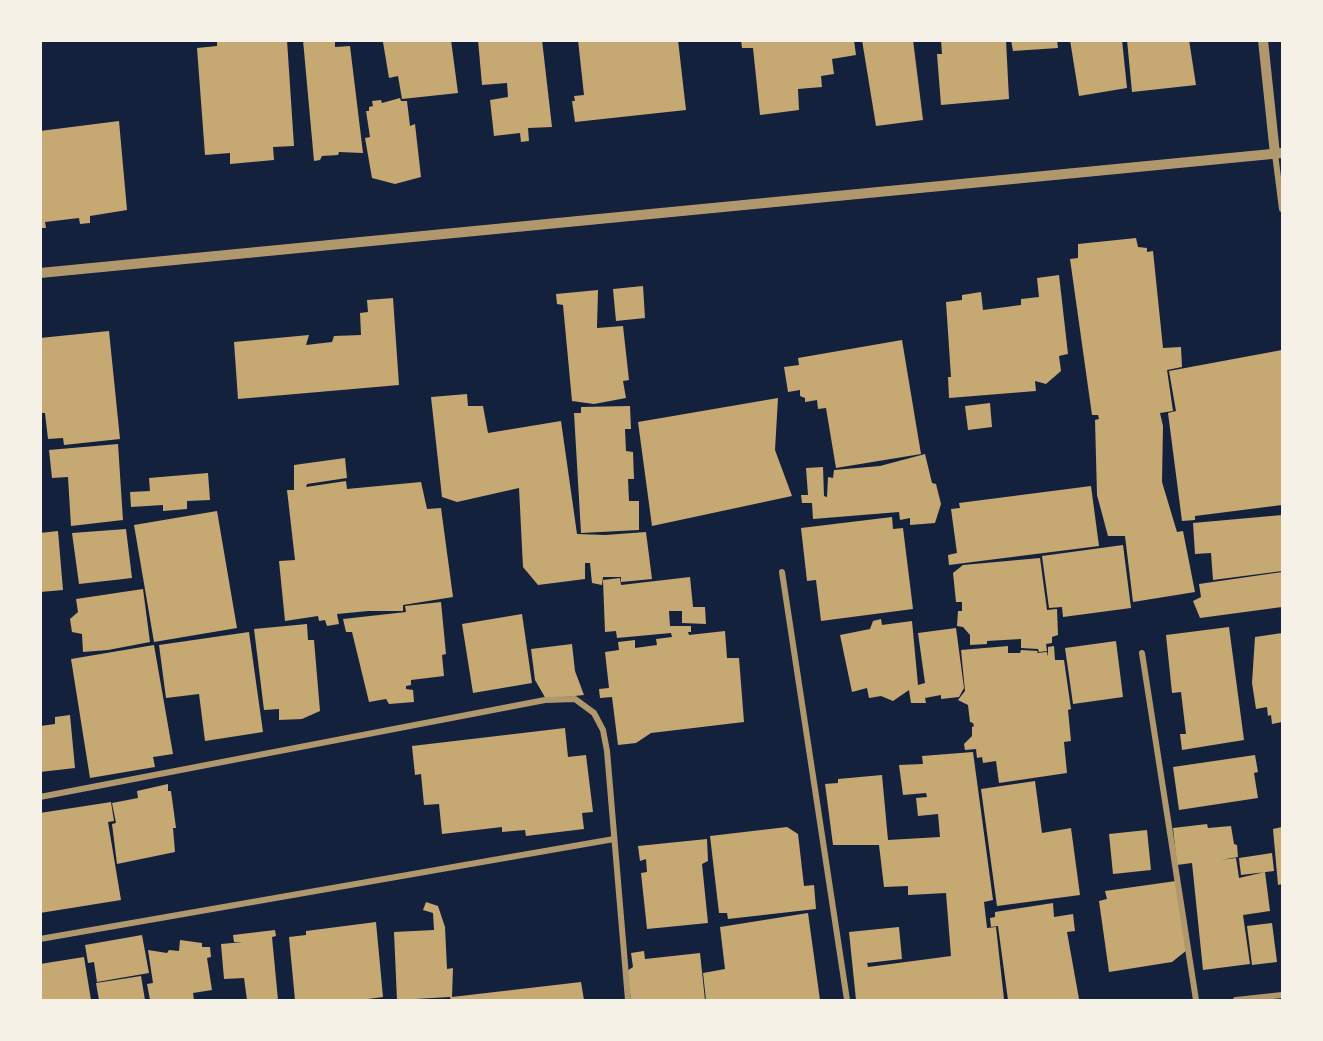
<!DOCTYPE html>
<html>
<head>
<meta charset="utf-8">
<style>
  body { margin:0 }
  #map { position:relative; width:1323px; height:1041px; overflow:hidden; background:#14213d; font-family:Quicksand,sans-serif }
  canvas { display:block }
  .frame { position:absolute; inset:0; border:42px solid #f6f1e7; pointer-events:none }
</style>
</head>
<body>
<div id="map">
<canvas width="1323" height="1041"></canvas>
<div class="frame"></div>
</div>
<script>
const context = document.querySelector('canvas').getContext('2d');
context.lineJoin = 'round';
function paint(path, color) { context.fillStyle = color; context.fill(path, 'evenodd'); }
function strokePath(path, color, width, dash) { context.strokeStyle = color; context.lineWidth = width; context.lineCap = dash ? 'butt' : 'round'; context.setLineDash(dash || []); context.stroke(path); }
const building = new Path2D(`
  M 287,40 L 294,146 L 273,147 L 274,160 L 230,164 L 230,153 L 205,155 L 197,48 L 217,46 L 217,41 Z
  M 303,40 L 335,40 L 335,47 L 350,46 L 363,153 L 339,152 L 338,155 L 322,156 L 320,160 L 314,161 Z
  M 393,40 L 451,40 L 458,93 L 402,99 L 398,76 L 389,78 L 383,42 Z
  M 478,40 L 542,40 L 552,127 L 528,128 L 529,141 L 521,142 L 520,133 L 494,136 L 490,100 L 508,97 L 507,83 L 482,85 Z
  M 578,40 L 678,40 L 686,110 L 575,122 L 572,101 L 575,101 L 574,96 L 584,95 Z
  M 741,40 L 854,40 L 856,55 L 832,59 L 834,74 L 821,76 L 822,87 L 798,89 L 799,110 L 760,115 L 753,48 L 742,48 Z
  M 862,40 L 913,40 L 923,120 L 876,126 Z
  M 941,40 L 1006,40 L 1009,99 L 941,105 L 937,54 L 942,54 Z
  M 1011,40 L 1057,40 L 1058,48 L 1013,51 Z
  M 1070,40 L 1122,40 L 1127,88 L 1079,96 Z
  M 1127,40 L 1189,40 L 1196,85 L 1132,92 Z
  M 400,98 L 401,101 L 407,101 L 410,126 L 415,124 L 421,177 L 395,184 L 372,178 L 365,138 L 370,137 L 366,111 L 369,111 L 369,107 L 373,106 L 372,101 L 381,100 L 382,103 Z
  M 119,121 L 127,210 L 90,216 L 90,223 L 80,224 L 79,218 L 45,222 L 46,228 L 40,228 L 40,131 Z
  M 1136,238 L 1138,247 L 1147,248 L 1147,252 L 1153,251 L 1163,348 L 1181,347 L 1182,367 L 1167,370 L 1173,411 L 1160,413 L 1163,426 L 1162,482 L 1177,532 L 1183,531 L 1195,592 L 1133,602 L 1125,536 L 1108,536 L 1097,495 L 1095,420 L 1099,419 L 1098,415 L 1092,415 L 1070,259 L 1078,258 L 1078,244 Z
  M 1059,275 L 1068,354 L 1059,356 L 1061,371 L 1046,384 L 1035,381 L 1036,391 L 949,398 L 948,377 L 951,377 L 946,302 L 962,300 L 962,295 L 981,292 L 983,310 L 1021,305 L 1021,299 L 1039,297 L 1037,278 Z
  M 643,286 L 645,318 L 616,321 L 613,289 Z
  M 598,290 L 597,328 L 623,326 L 629,380 L 623,381 L 626,398 L 594,404 L 572,401 L 563,305 L 557,304 L 556,294 Z
  M 393,298 L 399,385 L 238,399 L 234,342 L 309,335 L 306,345 L 332,342 L 334,336 L 361,335 L 360,313 L 368,312 L 367,300 Z
  M 109,331 L 120,439 L 64,445 L 63,438 L 48,439 L 45,413 L 40,413 L 40,338 Z
  M 902,340 L 921,454 L 836,468 L 826,408 L 818,409 L 817,400 L 805,402 L 805,398 L 800,396 L 800,390 L 788,392 L 784,367 L 799,365 L 798,358 Z
  M 1282,350 L 1282,505 L 1195,516 L 1195,520 L 1182,521 L 1168,413 L 1176,411 L 1169,371 Z
  M 467,394 L 468,406 L 483,406 L 488,433 L 561,421 L 577,534 L 605,535 L 646,532 L 652,579 L 621,582 L 621,577 L 603,577 L 602,585 L 592,583 L 590,563 L 585,563 L 585,579 L 538,585 L 523,567 L 519,488 L 457,502 L 442,497 L 431,397 Z
  M 778,398 L 775,450 L 792,496 L 652,526 L 638,422 Z
  M 990,403 L 992,427 L 968,430 L 965,406 Z
  M 630,406 L 631,429 L 625,429 L 626,451 L 633,452 L 634,479 L 628,479 L 629,501 L 639,501 L 639,530 L 581,533 L 574,413 L 581,413 L 581,407 Z
  M 118,444 L 123,520 L 71,526 L 68,477 L 52,478 L 49,450 Z
  M 925,454 L 932,483 L 936,484 L 941,504 L 935,523 L 910,525 L 910,518 L 900,520 L 899,512 L 813,519 L 812,503 L 802,503 L 801,495 L 808,495 L 806,468 L 823,467 L 824,496 L 827,497 L 828,477 L 833,478 L 834,470 L 880,466 Z
  M 345,458 L 347,478 L 307,484 L 306,487 L 346,481 L 347,489 L 421,482 L 427,509 L 441,508 L 453,597 L 403,605 L 403,611 L 368,611 L 337,614 L 339,624 L 327,626 L 325,620 L 319,621 L 318,616 L 285,621 L 279,561 L 295,560 L 287,490 L 294,490 L 294,465 Z
  M 208,473 L 210,500 L 187,501 L 187,509 L 163,511 L 163,505 L 131,507 L 130,492 L 150,491 L 149,478 Z
  M 1091,486 L 1099,546 L 949,565 L 948,555 L 957,553 L 951,509 L 960,508 L 959,503 Z
  M 217,511 L 237,628 L 154,642 L 134,525 Z
  M 1282,515 L 1282,571 L 1213,580 L 1211,553 L 1195,554 L 1193,523 Z
  M 892,517 L 893,529 L 903,528 L 913,609 L 821,621 L 816,580 L 807,581 L 801,528 Z
  M 126,529 L 132,578 L 79,584 L 72,533 Z
  M 58,531 L 63,590 L 40,592 L 40,533 Z
  M 1123,545 L 1131,608 L 1063,617 L 1062,607 L 1049,608 L 1042,556 Z
  M 1040,558 L 1047,610 L 1057,609 L 1058,635 L 1052,637 L 1052,643 L 1046,644 L 1047,651 L 1039,652 L 1038,649 L 1021,648 L 1021,639 L 987,641 L 987,644 L 970,645 L 970,635 L 963,627 L 957,626 L 958,611 L 962,611 L 962,602 L 956,602 L 953,573 L 963,565 Z
  M 1282,572 L 1282,607 L 1200,618 L 1193,601 L 1201,597 L 1199,584 Z
  M 690,577 L 693,607 L 705,607 L 706,624 L 682,623 L 682,611 L 669,611 L 670,626 L 691,626 L 691,632 L 688,632 L 689,635 L 725,631 L 727,658 L 739,658 L 744,722 L 651,733 L 636,743 L 618,745 L 612,697 L 600,698 L 599,689 L 609,688 L 605,652 L 619,650 L 618,642 L 635,640 L 635,648 L 657,645 L 656,639 L 672,637 L 671,633 L 617,638 L 616,631 L 605,632 L 603,580 L 620,578 L 621,585 Z
  M 143,589 L 150,642 L 108,650 L 83,652 L 82,634 L 72,632 L 70,619 L 78,612 L 76,599 Z
  M 441,602 L 446,654 L 442,655 L 444,676 L 411,680 L 411,685 L 406,686 L 406,689 L 413,690 L 414,702 L 389,704 L 386,699 L 369,702 L 352,632 L 346,632 L 343,619 L 406,612 L 405,606 Z
  M 522,614 L 532,683 L 473,693 L 462,624 Z
  M 881,619 L 882,625 L 912,621 L 918,685 L 925,683 L 918,633 L 956,628 L 964,688 L 959,697 L 941,699 L 941,695 L 925,698 L 926,703 L 911,703 L 909,690 L 893,701 L 881,696 L 869,698 L 867,688 L 852,692 L 840,635 L 870,629 L 873,621 Z
  M 307,624 L 308,640 L 314,640 L 320,711 L 302,719 L 279,720 L 279,709 L 264,710 L 254,629 Z
  M 1229,627 L 1244,740 L 1182,750 L 1180,734 L 1186,734 L 1181,692 L 1172,693 L 1166,635 Z
  M 249,632 L 263,732 L 205,741 L 199,694 L 166,698 L 159,645 Z
  M 1282,633 L 1282,722 L 1272,724 L 1271,715 L 1268,716 L 1267,707 L 1256,709 L 1252,683 L 1255,637 Z
  M 1116,641 L 1123,697 L 1073,704 L 1065,648 Z
  M 572,644 L 575,671 L 584,695 L 546,699 L 535,680 L 531,649 Z
  M 154,645 L 173,754 L 153,757 L 155,767 L 90,778 L 71,659 Z
  M 1008,646 L 1008,653 L 1020,653 L 1021,650 L 1038,651 L 1037,653 L 1047,652 L 1048,657 L 1048,647 L 1054,646 L 1055,660 L 1064,660 L 1071,709 L 1068,710 L 1071,741 L 1064,742 L 1067,773 L 999,783 L 996,761 L 983,763 L 982,757 L 977,758 L 976,749 L 965,750 L 964,744 L 972,736 L 972,727 L 974,726 L 973,723 L 970,722 L 968,705 L 958,700 L 965,691 L 961,650 Z
  M 70,715 L 75,768 L 40,772 L 40,726 L 55,724 L 55,717 Z
  M 565,728 L 568,757 L 586,755 L 593,812 L 582,813 L 584,829 L 526,836 L 525,830 L 502,832 L 502,827 L 442,834 L 439,804 L 424,805 L 421,774 L 415,775 L 412,746 Z
  M 973,752 L 993,900 L 984,902 L 987,928 L 996,927 L 1004,999 L 856,1000 L 849,932 L 899,927 L 902,959 L 867,963 L 868,967 L 951,956 L 946,893 L 908,895 L 908,886 L 884,887 L 879,845 L 833,845 L 825,784 L 838,783 L 838,779 L 882,775 L 888,840 L 940,837 L 938,814 L 918,816 L 916,798 L 927,797 L 926,793 L 903,795 L 899,765 L 923,764 L 922,756 Z
  M 1255,755 L 1258,772 L 1254,773 L 1258,798 L 1179,810 L 1173,767 Z
  M 1035,781 L 1042,833 L 1071,828 L 1080,895 L 997,906 L 981,789 Z
  M 168,784 L 168,791 L 171,791 L 176,828 L 173,828 L 175,852 L 117,864 L 112,824 L 116,823 L 112,803 L 138,798 L 137,791 Z
  M 111,802 L 114,821 L 108,822 L 121,900 L 40,913 L 40,813 Z
  M 1207,824 L 1208,828 L 1231,826 L 1234,844 L 1237,845 L 1238,857 L 1221,860 L 1236,858 L 1239,878 L 1265,872 L 1270,911 L 1243,915 L 1250,964 L 1203,970 L 1192,863 L 1177,865 L 1173,828 Z
  M 787,827 L 798,834 L 804,886 L 814,885 L 816,909 L 728,919 L 727,913 L 719,913 L 710,836 Z
  M 1282,827 L 1282,884 L 1278,885 L 1273,829 Z
  M 1147,830 L 1151,870 L 1113,874 L 1109,834 Z
  M 707,839 L 708,861 L 702,864 L 708,923 L 647,929 L 641,873 L 647,872 L 646,859 L 640,861 L 638,846 Z
  M 1272,853 L 1274,871 L 1241,875 L 1239,858 Z
  M 1176,881 L 1187,950 L 1172,962 L 1109,972 L 1099,901 L 1107,899 L 1105,891 Z
  M 426,902 L 438,906 L 445,927 L 447,969 L 453,968 L 452,997 L 581,982 L 584,1000 L 451,1000 L 450,997 L 397,1000 L 394,932 L 434,930 L 433,913 L 423,910 Z
  M 1053,903 L 1054,917 L 1073,914 L 1075,931 L 1067,932 L 1079,999 L 1008,1000 L 998,926 L 991,927 L 990,918 L 995,917 L 995,912 Z
  M 808,913 L 820,1000 L 706,1000 L 703,973 L 725,969 L 720,927 Z
  M 376,922 L 383,997 L 360,1000 L 295,1000 L 289,937 L 306,935 L 306,931 Z
  M 1272,923 L 1277,962 L 1252,965 L 1247,926 Z
  M 275,930 L 276,936 L 272,937 L 278,1000 L 247,1000 L 244,978 L 224,979 L 221,944 L 243,942 L 234,942 L 233,935 Z
  M 142,935 L 149,973 L 97,982 L 94,962 L 88,963 L 85,945 Z
  M 180,940 L 202,943 L 202,947 L 210,947 L 211,957 L 207,958 L 212,990 L 193,993 L 194,1000 L 150,1000 L 147,984 L 153,983 L 148,950 L 167,953 L 169,950 L 179,951 Z
  M 644,951 L 645,959 L 700,953 L 705,1000 L 631,1000 L 627,971 L 633,967 L 631,953 Z
  M 84,957 L 91,1000 L 40,1000 L 40,964 Z
  M 141,976 L 145,1000 L 110,1000 L 110,999 L 99,1000 L 96,983 Z`);
const minor = new Path2D(`
  M 1275,154 L 1282,209
  M 782,572 L 847,1000
  M 1142,653 L 1196,1000
  M 40,797 L 545,700 L 575,699 L 594,713 L 603,730 L 607,751 L 628,1000
  M 40,939 L 614,839
  M 1236,1000 L 1282,995`);
const tertiary = new Path2D(`
  M 1263,40 L 1275,154
  M 40,273 L 1282,153`);
paint(building, '#c6a872');
strokePath(minor, '#b1986c', 6);
strokePath(tertiary, '#b1986c', 10);
</script>
</body>
</html>
